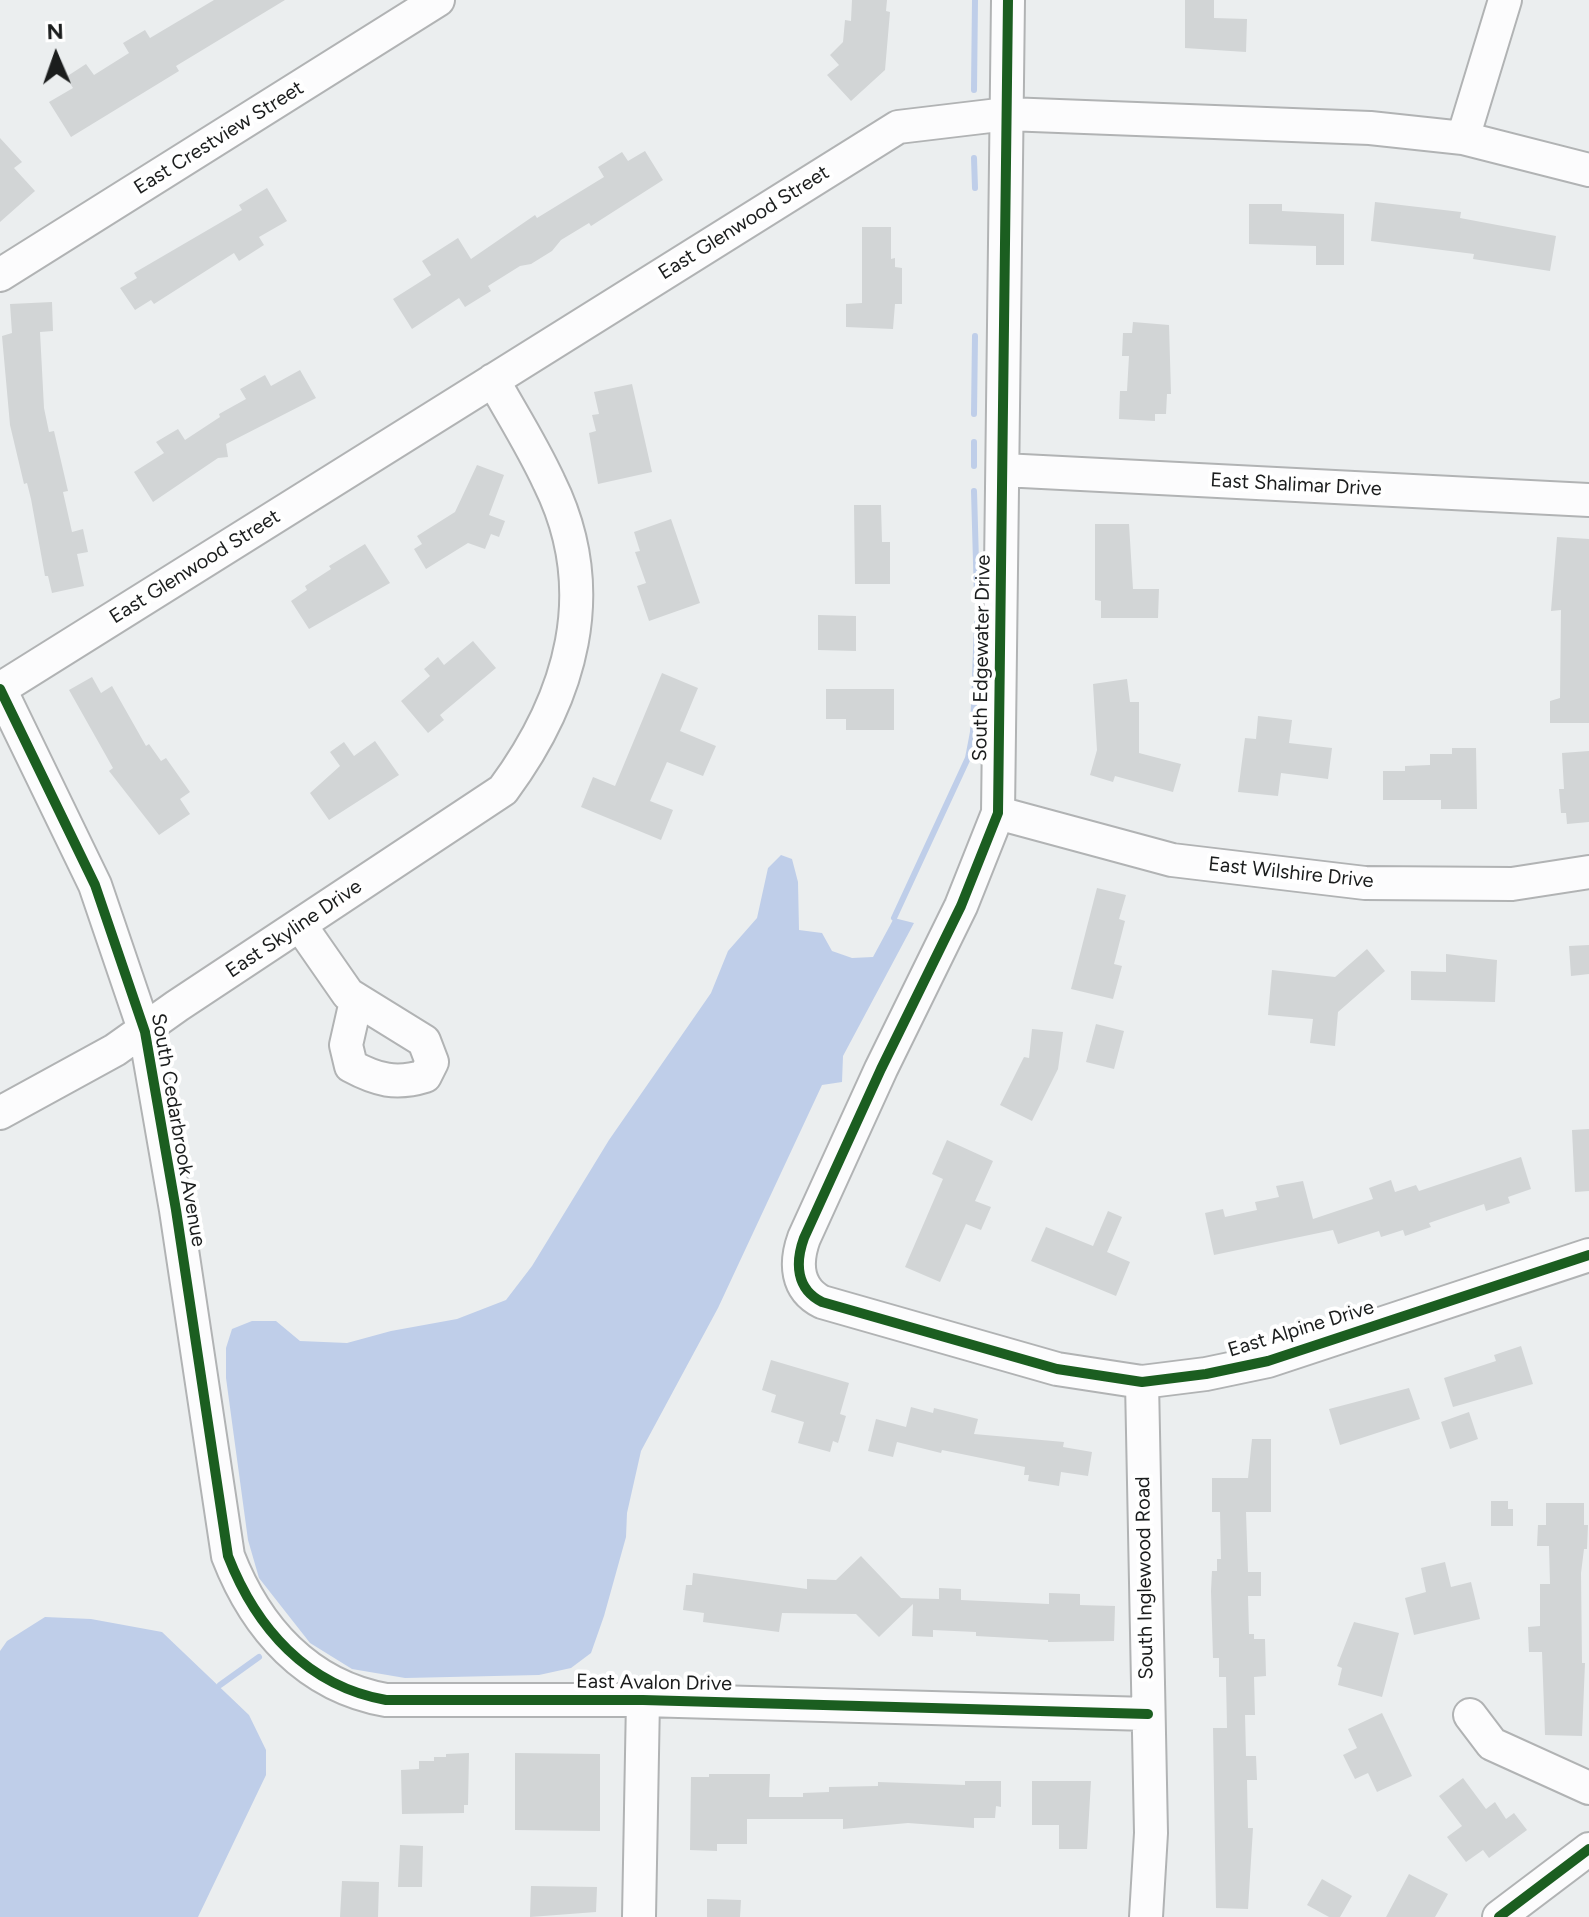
<!DOCTYPE html>
<html>
<head>
<meta charset="utf-8">
<style>
  body { margin:0 }
  #map { position:relative; width:1589px; height:1917px; overflow:hidden; background:#ebeeef; font-family:Figtree,sans-serif }
  canvas { display:block }
  .north { position:absolute; left:16px; top:16px; width:80px; height:80px; -webkit-text-stroke:6px #fff; paint-order:stroke; rotate:358deg; font-size:22px; font-weight:700; line-height:32px; text-align:center; color:#1b1d1d }
  .north::after { content:''; display:block; margin:auto; width:28px; height:36px; background:#1b1d1d; clip-path:polygon(50% 0,100% 100%,50% 72%,0 100%) }
</style>
</head>
<body>
<div id="map">
<canvas width="1589" height="1917"></canvas>
<div class="north">N</div>
</div>
<script>
const context = document.querySelector('canvas').getContext('2d');
context.lineJoin = 'round';
function paint(path, color) { context.fillStyle = color; context.fill(path, 'evenodd'); }
function strokePath(path, color, width, dash) { context.strokeStyle = color; context.lineWidth = width; context.lineCap = dash ? 'butt' : 'round'; context.setLineDash(dash || []); context.stroke(path); }
function drawText(font, color, halo, rows, align = 'center') {
  context.font = font + ' Figtree,sans-serif'; context.lineWidth = 8; context.setLineDash([]); context.textBaseline = 'middle'; context.strokeStyle = halo; context.fillStyle = color; for (const [text, x, y, turn = 0] of rows) {
    context.save(); context.translate(x, y); context.rotate((+turn || 0) * Math.PI / 180); context.textAlign = isNaN(turn) ? turn : align; if (halo) context.strokeText(text, 0, 0); context.fillText(text, 0, 0); context.restore();
  }
}
const water = new Path2D(`
  M 781,855 L 792,859 L 798,882 L 799,930 L 822,933 L 832,951 L 852,958 L 873,957 L 894,918 L 914,923 L 843,1056 L 842,1082 L 822,1085 L 718,1308 L 641,1451 L 627,1513 L 626,1537 L 604,1616 L 591,1653 L 571,1668 L 539,1675 L 405,1678 L 352,1669 L 310,1643 L 259,1578 L 248,1540 L 226,1378 L 226,1348 L 232,1329 L 252,1321 L 276,1321 L 300,1341 L 347,1343 L 391,1331 L 457,1319 L 506,1300 L 532,1266 L 609,1140 L 711,993 L 728,951 L 757,918 L 768,868 Z
  M 45,1617 L 91,1619 L 162,1632 L 249,1715 L 266,1750 L 266,1775 L 198,1917 L 0,1917 L 0,1651 L 7,1641 Z`);
const stream = new Path2D(`
  M 974,90 L 975,0
  M 974,158 L 975,188
  M 974,414 L 975,336
  M 974,466 L 974,442
  M 974,491 L 977,598
  M 894,918 L 968,758 L 973,732 L 977,623
  M 220,1685 L 259,1657`);
const building = new Path2D(`
  M 214,0 L 285,0 L 176,66 L 179,71 L 71,137 L 49,102 L 73,88 L 66,77 L 86,64 L 94,75 L 129,53 L 123,43 L 145,30 L 150,38 Z
  M 852,0 L 887,0 L 886,11 L 890,12 L 885,70 L 851,101 L 827,75 L 839,65 L 830,55 L 843,42 L 845,20 L 851,21 Z
  M 1185,0 L 1214,0 L 1214,18 L 1247,19 L 1246,52 L 1185,48 Z
  M 0,138 L 22,162 L 14,168 L 35,191 L 0,222 Z
  M 645,151 L 663,180 L 591,226 L 589,223 L 561,240 L 552,251 L 531,264 L 520,266 L 488,286 L 491,291 L 465,307 L 459,298 L 412,329 L 393,299 L 431,275 L 422,261 L 458,238 L 471,259 L 535,215 L 537,218 L 604,177 L 598,167 L 622,152 L 628,161 Z
  M 267,188 L 287,221 L 259,237 L 264,245 L 239,261 L 234,253 L 154,304 L 151,300 L 135,310 L 120,288 L 137,278 L 134,273 L 242,210 L 239,205 Z
  M 1375,202 L 1461,212 L 1460,218 L 1556,236 L 1550,271 L 1473,259 L 1474,254 L 1371,241 Z
  M 1249,204 L 1282,204 L 1282,211 L 1344,214 L 1344,265 L 1316,265 L 1316,246 L 1249,244 Z
  M 862,227 L 891,227 L 891,259 L 895,258 L 895,267 L 902,268 L 902,304 L 895,304 L 893,329 L 846,327 L 846,304 L 862,303 Z
  M 52,302 L 53,331 L 40,332 L 44,408 L 49,432 L 54,431 L 68,491 L 63,492 L 72,532 L 83,529 L 88,552 L 77,554 L 84,586 L 52,593 L 48,576 L 45,576 L 31,499 L 27,483 L 24,484 L 10,425 L 2,336 L 12,333 L 10,304 Z
  M 1133,322 L 1169,325 L 1171,394 L 1167,394 L 1166,414 L 1155,414 L 1155,421 L 1119,419 L 1120,391 L 1127,391 L 1129,356 L 1122,356 L 1123,333 L 1132,333 Z
  M 300,370 L 316,398 L 226,444 L 228,457 L 218,458 L 153,502 L 134,472 L 164,453 L 156,442 L 178,429 L 185,440 L 220,417 L 219,414 L 246,399 L 240,389 L 265,375 L 271,386 Z
  M 632,384 L 652,472 L 598,484 L 589,433 L 596,431 L 592,415 L 599,414 L 594,392 Z
  M 477,465 L 504,475 L 489,515 L 505,521 L 499,537 L 491,534 L 485,549 L 468,543 L 426,569 L 414,549 L 422,544 L 417,536 L 455,512 Z
  M 854,505 L 881,505 L 882,542 L 890,542 L 890,584 L 855,584 Z
  M 671,519 L 700,603 L 649,621 L 637,586 L 646,583 L 635,552 L 640,551 L 634,532 Z
  M 1095,524 L 1129,524 L 1133,589 L 1159,589 L 1158,618 L 1101,618 L 1101,601 L 1095,600 Z
  M 1557,537 L 1589,539 L 1589,723 L 1550,723 L 1550,701 L 1560,698 L 1561,610 L 1551,611 Z
  M 365,544 L 390,583 L 309,629 L 291,601 L 307,590 L 305,586 L 331,569 L 329,566 Z
  M 818,615 L 856,616 L 856,651 L 818,650 Z
  M 473,641 L 496,668 L 440,715 L 444,720 L 428,733 L 401,701 L 430,676 L 424,669 L 438,657 L 444,665 Z
  M 662,673 L 698,688 L 680,731 L 716,746 L 703,776 L 667,762 L 650,801 L 673,810 L 661,840 L 581,807 L 593,777 L 615,786 Z
  M 92,677 L 101,693 L 112,686 L 146,746 L 149,744 L 161,761 L 166,758 L 190,792 L 180,799 L 190,814 L 159,835 L 109,771 L 113,768 L 69,690 Z
  M 1127,679 L 1130,702 L 1139,702 L 1139,753 L 1181,764 L 1173,792 L 1115,776 L 1113,782 L 1090,775 L 1097,750 L 1093,684 Z
  M 826,689 L 894,689 L 894,730 L 846,730 L 846,719 L 826,719 Z
  M 1258,716 L 1292,720 L 1289,743 L 1332,748 L 1328,779 L 1281,773 L 1278,796 L 1238,792 L 1245,738 L 1256,739 Z
  M 375,741 L 399,775 L 329,820 L 310,793 L 340,766 L 330,752 L 344,742 L 354,756 Z
  M 1452,748 L 1476,748 L 1477,809 L 1441,809 L 1441,800 L 1383,800 L 1383,771 L 1405,771 L 1405,766 L 1430,765 L 1430,754 L 1452,754 Z
  M 1589,751 L 1589,822 L 1567,824 L 1566,813 L 1561,813 L 1559,789 L 1564,789 L 1562,753 Z
  M 1097,888 L 1126,895 L 1119,919 L 1125,921 L 1114,964 L 1122,966 L 1113,999 L 1071,989 Z
  M 1589,945 L 1589,974 L 1571,976 L 1569,946 Z
  M 1367,949 L 1385,971 L 1338,1012 L 1335,1046 L 1310,1043 L 1313,1019 L 1268,1015 L 1272,970 L 1335,977 Z
  M 1446,954 L 1497,960 L 1495,1002 L 1411,1000 L 1411,971 L 1446,972 Z
  M 1096,1024 L 1124,1031 L 1114,1069 L 1086,1062 Z
  M 1032,1029 L 1063,1032 L 1058,1069 L 1032,1121 L 1000,1105 L 1024,1057 L 1029,1058 Z
  M 1589,1129 L 1589,1191 L 1575,1192 L 1572,1130 Z
  M 947,1140 L 993,1161 L 975,1201 L 991,1207 L 981,1230 L 966,1224 L 940,1282 L 905,1267 L 943,1179 L 932,1174 Z
  M 1521,1157 L 1531,1189 L 1508,1197 L 1510,1203 L 1486,1211 L 1484,1204 L 1429,1223 L 1431,1227 L 1405,1236 L 1403,1230 L 1381,1237 L 1379,1231 L 1338,1244 L 1333,1230 L 1214,1255 L 1205,1213 L 1223,1209 L 1225,1217 L 1257,1210 L 1255,1202 L 1279,1197 L 1276,1186 L 1303,1181 L 1313,1219 L 1373,1199 L 1369,1188 L 1391,1180 L 1395,1192 L 1416,1185 L 1419,1191 Z
  M 1108,1211 L 1122,1217 L 1107,1252 L 1130,1262 L 1116,1296 L 1031,1261 L 1046,1227 L 1093,1246 Z
  M 1521,1346 L 1533,1384 L 1453,1407 L 1444,1378 L 1496,1361 L 1494,1355 Z
  M 771,1360 L 849,1383 L 840,1414 L 846,1416 L 838,1443 L 833,1441 L 830,1452 L 798,1443 L 804,1422 L 771,1412 L 776,1395 L 762,1390 Z
  M 1409,1388 L 1420,1419 L 1340,1445 L 1329,1409 Z
  M 911,1407 L 933,1413 L 934,1408 L 978,1419 L 974,1434 L 1064,1442 L 1063,1447 L 1092,1452 L 1088,1476 L 1061,1472 L 1059,1486 L 1028,1481 L 1029,1475 L 1024,1475 L 1025,1467 L 942,1450 L 941,1453 L 897,1442 L 893,1457 L 868,1451 L 876,1419 L 906,1427 Z
  M 1469,1412 L 1478,1439 L 1450,1449 L 1441,1422 Z
  M 1252,1439 L 1271,1439 L 1271,1512 L 1246,1512 L 1248,1572 L 1261,1572 L 1261,1596 L 1248,1596 L 1249,1634 L 1254,1634 L 1254,1639 L 1265,1639 L 1266,1676 L 1254,1677 L 1255,1715 L 1245,1715 L 1246,1756 L 1256,1756 L 1257,1780 L 1247,1780 L 1248,1828 L 1253,1828 L 1248,1909 L 1216,1908 L 1213,1728 L 1227,1728 L 1226,1677 L 1219,1677 L 1219,1658 L 1213,1658 L 1211,1591 L 1212,1571 L 1217,1571 L 1217,1559 L 1221,1559 L 1220,1512 L 1212,1512 L 1212,1478 L 1248,1478 Z
  M 1491,1501 L 1508,1501 L 1508,1509 L 1513,1509 L 1513,1526 L 1491,1526 Z
  M 1546,1503 L 1584,1503 L 1584,1525 L 1588,1525 L 1587,1549 L 1584,1549 L 1581,1573 L 1582,1663 L 1585,1663 L 1582,1736 L 1545,1735 L 1542,1652 L 1529,1652 L 1528,1627 L 1540,1626 L 1540,1584 L 1550,1584 L 1549,1546 L 1537,1546 L 1538,1525 L 1546,1525 Z
  M 861,1556 L 901,1598 L 939,1599 L 939,1588 L 961,1589 L 961,1600 L 1049,1604 L 1049,1593 L 1080,1594 L 1080,1605 L 1115,1606 L 1114,1641 L 1048,1642 L 1048,1640 L 976,1636 L 976,1632 L 933,1630 L 933,1637 L 912,1636 L 913,1604 L 879,1637 L 856,1614 L 782,1613 L 779,1632 L 703,1622 L 704,1613 L 683,1610 L 686,1585 L 692,1585 L 693,1573 L 807,1589 L 807,1579 L 836,1580 Z
  M 1445,1562 L 1451,1587 L 1471,1582 L 1480,1619 L 1414,1635 L 1405,1598 L 1426,1592 L 1421,1568 Z
  M 1354,1622 L 1399,1633 L 1382,1697 L 1338,1685 L 1342,1668 L 1337,1666 Z
  M 1382,1713 L 1412,1776 L 1377,1792 L 1368,1773 L 1355,1779 L 1343,1755 L 1357,1748 L 1348,1729 Z
  M 469,1753 L 468,1805 L 464,1805 L 464,1813 L 402,1814 L 401,1770 L 419,1769 L 419,1761 L 434,1761 L 434,1757 L 446,1757 L 446,1754 Z
  M 515,1753 L 600,1754 L 600,1831 L 515,1830 Z
  M 709,1774 L 770,1774 L 769,1797 L 803,1797 L 803,1793 L 829,1792 L 829,1787 L 878,1786 L 878,1782 L 965,1785 L 965,1781 L 1001,1781 L 1001,1807 L 996,1806 L 995,1818 L 974,1818 L 974,1828 L 908,1823 L 843,1829 L 843,1819 L 747,1819 L 747,1844 L 717,1844 L 717,1851 L 690,1850 L 691,1777 L 709,1777 Z
  M 1463,1778 L 1486,1809 L 1495,1802 L 1506,1819 L 1514,1813 L 1527,1830 L 1489,1858 L 1483,1850 L 1466,1862 L 1447,1837 L 1462,1826 L 1439,1796 Z
  M 1032,1781 L 1091,1781 L 1087,1849 L 1059,1849 L 1059,1825 L 1032,1825 Z
  M 400,1845 L 423,1846 L 422,1887 L 398,1887 Z
  M 1409,1874 L 1448,1894 L 1435,1917 L 1386,1917 Z
  M 1322,1879 L 1352,1896 L 1340,1917 L 1329,1917 L 1307,1905 Z
  M 342,1881 L 379,1882 L 378,1917 L 340,1917 Z
  M 531,1886 L 597,1887 L 596,1912 L 530,1917 Z
  M 707,1899 L 741,1900 L 740,1917 L 707,1917 Z`);
const minor = new Path2D(`
  M 1008,0 L 998,813 L 961,906 L 881,1069 L 804,1238 C 795,1263 796,1289 822,1302 L 1057,1369 L 1142,1382 L 1206,1374 L 1268,1361 L 1589,1255
  M 1463,138 L 1505,0
  M 0,275 L 438,0
  M 1003,470 L 1589,500
  M 0,689 L 95,885 L 145,1032 L 176,1210 L 228,1556 C 256,1628 307,1686 386,1700 L 643,1700 L 1148,1714
  M 0,689 L 898,127 L 1007,114 L 1370,128 L 1463,138 L 1589,170
  M 998,813 L 1172,860 L 1365,883 L 1512,884 L 1589,872
  M 300,925 L 348,994 L 424,1041 L 432,1062 L 425,1076 C 396,1085 377,1080 351,1066 L 346,1045 L 356,1001
  M 0,1113 L 115,1050 L 177,1006 L 503,790 C 571,698 603,591 549,482 C 533,447 512,414 493,380
  M 1142,1382 L 1151,1833 L 1146,1917
  M 1470,1715 L 1492,1744 L 1589,1788
  M 639,1917 L 643,1700
  M 1499,1917 L 1589,1849`);
const cycleway = new Path2D(`
  M 1008,0 L 998,813 L 961,906 L 881,1069 L 804,1238 C 795,1263 796,1289 822,1302 L 1057,1369 L 1142,1382 L 1206,1374 L 1268,1361 L 1589,1255
  M 0,689 L 95,885 L 145,1032 L 176,1210 L 228,1556 C 256,1628 307,1686 386,1700 L 643,1700 L 1148,1714
  M 1499,1917 L 1589,1849`);
const streetNames = [
  ["East Crestview Street",219,138,-32],
  ["East Glenwood Street",744,223,-32],
  ["East Shalimar Drive",1296,485,3],
  ["East Glenwood Street",195,567,-32],
  ["South Edgewater Drive",982,658,-89],
  ["East Wilshire Drive",1291,873,6],
  ["East Skyline Drive",294,929,-34],
  ["South Cedarbrook Avenue",178,1130,80],
  ["East Alpine Drive",1301,1329,-17],
  ["South Inglewood Road",1145,1578,-91],
  ["East Avalon Drive",654,1683,1]
];
paint(water, '#bfcee9');
strokePath(stream, '#bfcee9', 6);
paint(building, '#d2d5d6');
strokePath(minor, '#b1b3b4', 36);
strokePath(minor, '#fcfcfd', 32);
strokePath(cycleway, '#1b5e20', 10);
drawText('20px', '#1b1d1d', '#fff', streetNames);
</script>
</body>
</html>
